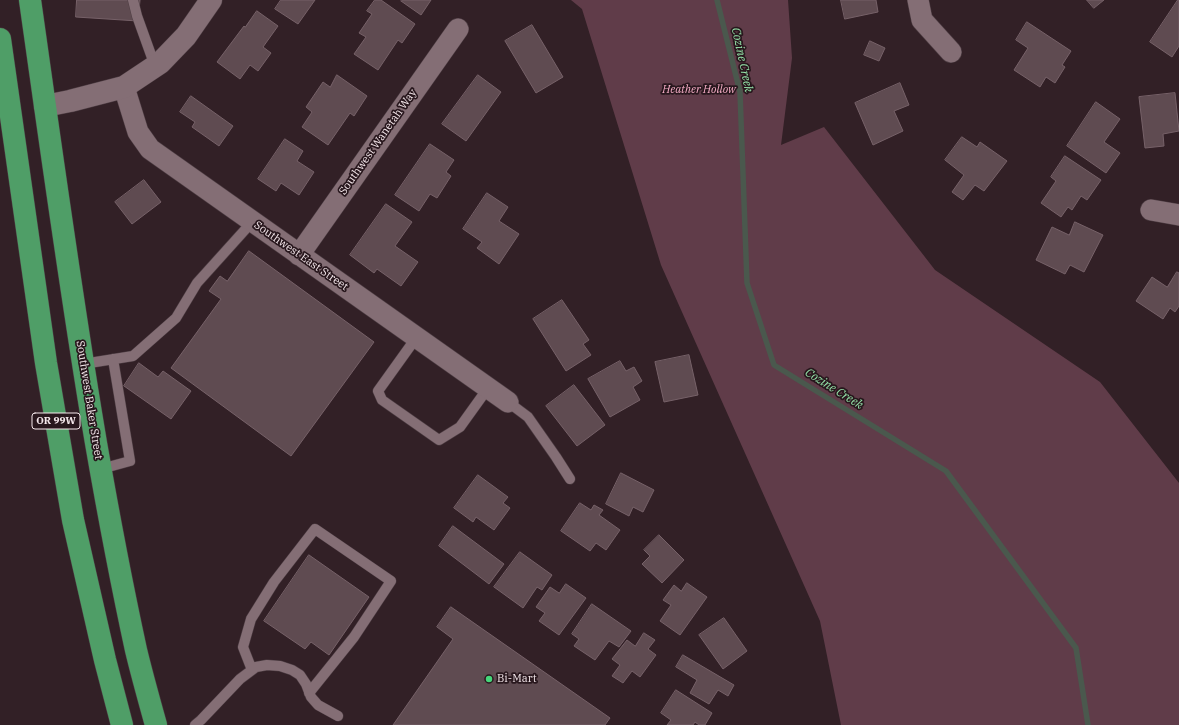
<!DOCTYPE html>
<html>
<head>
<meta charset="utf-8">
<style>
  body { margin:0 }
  canvas { display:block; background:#322026 }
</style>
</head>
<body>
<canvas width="1179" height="725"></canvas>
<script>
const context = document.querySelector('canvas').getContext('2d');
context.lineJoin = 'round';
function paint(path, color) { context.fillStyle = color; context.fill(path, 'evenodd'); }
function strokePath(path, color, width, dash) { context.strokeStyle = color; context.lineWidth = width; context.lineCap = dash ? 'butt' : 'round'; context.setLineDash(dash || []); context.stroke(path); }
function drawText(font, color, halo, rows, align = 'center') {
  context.font = font + ' "IBM Plex Serif",serif'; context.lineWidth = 3.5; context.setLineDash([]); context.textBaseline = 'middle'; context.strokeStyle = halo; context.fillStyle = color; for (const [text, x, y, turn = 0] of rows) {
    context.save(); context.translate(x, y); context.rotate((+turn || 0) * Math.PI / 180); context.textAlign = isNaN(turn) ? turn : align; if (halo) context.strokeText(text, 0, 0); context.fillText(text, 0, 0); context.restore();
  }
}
const green = new Path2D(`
  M 571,0 L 788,0 L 792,58 L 781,145 L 824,127 L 935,270 L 1100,382 L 1179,483 L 1179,725 L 841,725 L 820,621 L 661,265 L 582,9 Z`);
const stream = new Path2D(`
  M 717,0 L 740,92 L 747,283 L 774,365 L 946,471 L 1076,648 L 1088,725`);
const building = new Path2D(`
  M 77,0 L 140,0 L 138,21 L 76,17 Z
  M 281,0 L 315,0 L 298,24 L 275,9 Z
  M 375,0 L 381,0 L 415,24 L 402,43 L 398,40 L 378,70 L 354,54 L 366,37 L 359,33 L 372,14 L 367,11 Z
  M 402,0 L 431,0 L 421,15 L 401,1 Z
  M 841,0 L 876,0 L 878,12 L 845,19 Z
  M 1087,0 L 1104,0 L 1094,8 Z
  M 1178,0 L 1179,0 L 1179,46 L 1172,57 L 1150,42 Z
  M 257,11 L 278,26 L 263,47 L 271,53 L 258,71 L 250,65 L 240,79 L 217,62 L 244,26 L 245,27 Z
  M 1027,22 L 1071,51 L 1062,65 L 1065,67 L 1055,83 L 1046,77 L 1040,87 L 1014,70 L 1028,48 L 1016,40 Z
  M 532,25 L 563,77 L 536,93 L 505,41 Z
  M 870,41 L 885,48 L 879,61 L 864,55 Z
  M 337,75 L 367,96 L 354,116 L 350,113 L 328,145 L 302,127 L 312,112 L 306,107 L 323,82 L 330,87 Z
  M 478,75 L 501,92 L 466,141 L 442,124 Z
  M 900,83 L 909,105 L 894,111 L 903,131 L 873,145 L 855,103 Z
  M 1175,93 L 1179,131 L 1163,134 L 1164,146 L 1145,148 L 1139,97 Z
  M 191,96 L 233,126 L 219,146 L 192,127 L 195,122 L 180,112 Z
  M 1096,102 L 1120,119 L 1104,142 L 1120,153 L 1106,173 L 1067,146 Z
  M 962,137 L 977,147 L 980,142 L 1007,161 L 984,191 L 975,185 L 963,200 L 952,192 L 964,175 L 945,160 Z
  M 285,139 L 303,151 L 297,161 L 314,172 L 299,195 L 281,183 L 276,191 L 258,179 Z
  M 430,144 L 454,160 L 446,172 L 451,176 L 437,198 L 430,194 L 419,211 L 395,195 Z
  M 1065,156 L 1101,180 L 1087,200 L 1081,196 L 1072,210 L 1068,207 L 1061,217 L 1041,203 L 1056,181 L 1051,177 Z
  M 144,180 L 161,202 L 132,224 L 115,202 Z
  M 487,193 L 508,207 L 499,221 L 519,234 L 499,264 L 477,248 L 482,242 L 463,229 Z
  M 386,204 L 412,222 L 395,246 L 418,262 L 401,286 L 377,269 L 374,273 L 350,255 Z
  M 1075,222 L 1103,235 L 1084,272 L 1070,265 L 1065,274 L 1036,260 L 1052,227 L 1069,235 Z
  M 249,251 L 374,342 L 291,456 L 171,368 L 221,299 L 209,291 L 220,276 L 227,281 Z
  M 1177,272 L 1179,273 L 1179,306 L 1175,312 L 1170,308 L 1163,319 L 1136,301 L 1152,277 L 1167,287 Z
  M 562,300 L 589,340 L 583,344 L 591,355 L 566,371 L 533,319 Z
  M 689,355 L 698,395 L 664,402 L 655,362 Z
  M 620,361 L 626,371 L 634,367 L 642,381 L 633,387 L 640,400 L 610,417 L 588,379 Z
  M 139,363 L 158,377 L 163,371 L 191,391 L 171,419 L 124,386 Z
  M 574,385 L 605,425 L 577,446 L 546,406 Z
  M 621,473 L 654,490 L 643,512 L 633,507 L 629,516 L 606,504 Z
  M 478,475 L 508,497 L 503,503 L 510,508 L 494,530 L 476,517 L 473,522 L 454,508 Z
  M 580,503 L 591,510 L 594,505 L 603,510 L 599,515 L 620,530 L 606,550 L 596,543 L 590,551 L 561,531 Z
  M 453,526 L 504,564 L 489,584 L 439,546 Z
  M 659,535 L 684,560 L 662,583 L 642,564 L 650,556 L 644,550 Z
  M 520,552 L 552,575 L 542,590 L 537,587 L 523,608 L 494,587 Z
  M 309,555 L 369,597 L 329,655 L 311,642 L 305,649 L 264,621 Z
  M 687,583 L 707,597 L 680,635 L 660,621 L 671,605 L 663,600 L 674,585 L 681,591 Z
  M 566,584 L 586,598 L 559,635 L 539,621 L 545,613 L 536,607 L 550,587 L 559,593 Z
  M 592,604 L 631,631 L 619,647 L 609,641 L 595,660 L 574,646 L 579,639 L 572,634 Z
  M 451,607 L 610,718 L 605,725 L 393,725 L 453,639 L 437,627 Z
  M 724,618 L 747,651 L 723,669 L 699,635 Z
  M 644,633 L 655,640 L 648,649 L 656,655 L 640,677 L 632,671 L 623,683 L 612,676 L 620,665 L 612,659 L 627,640 L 635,646 Z
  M 683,655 L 734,685 L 728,696 L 718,690 L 709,704 L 690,693 L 697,680 L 676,667 Z
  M 676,690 L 712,713 L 705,725 L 699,725 L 695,722 L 693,725 L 667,725 L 671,720 L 661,713 Z`);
const lane = new Path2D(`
  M 133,0 L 137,16 L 155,66
  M 416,338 L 378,391 L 382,400 L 439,440 L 460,427 L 488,388
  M 83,364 L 133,356 L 176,318 L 197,283 L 252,222
  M 508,402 L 528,417 L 556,457 L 570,479
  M 101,469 L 130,461 L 113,359
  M 252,670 L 243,647 L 251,619 L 274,582 L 315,529 L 391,581 L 354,637 L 309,693
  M 195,725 L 201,720 L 240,679 L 256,667 L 267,665 L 280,666 L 292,670 L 300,675 L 306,684 L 311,697 L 318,705 L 338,716`);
const street = new Path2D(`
  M 918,0 L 922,20 L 951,52
  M 124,87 L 138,132 L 150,149 L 508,402
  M 1151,210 L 1179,215
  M 299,255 L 458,29`);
const secondary = new Path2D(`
  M 45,106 L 70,101 L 124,87 L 160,63 L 186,36 L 211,0`);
const highway = new Path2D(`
  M 30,0 C 51,148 71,296 96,443 C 108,512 121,581 136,650 C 142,675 149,700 156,725
  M 0,39 L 46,363 L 73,520 L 105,660 L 122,725`);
const markers = [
  [489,679,4,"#45d77a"]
];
const shields = [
  [56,421,48]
];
const shieldNames = [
  ["OR 99W",56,421]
];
const parkNames = [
  ["Heather Hollow",699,90]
];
const streetNames = [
  ["Southwest Wanetah Way",378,142,-55],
  ["Southwest East Street",301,256,35],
  ["Southwest Baker Street",89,400,81]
];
const poiNames = [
  ["Bi-Mart",497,679]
];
const waterNames = [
  ["Cozine Creek",742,60,78],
  ["Cozine Creek",834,389,32]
];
paint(green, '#603c49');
strokePath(stream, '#4a584d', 5.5);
paint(building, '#5f4b51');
strokePath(building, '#766168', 1);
strokePath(lane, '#4e3e44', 11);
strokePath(street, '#4e3e44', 22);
strokePath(secondary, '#4e3e44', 23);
strokePath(highway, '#4e3e44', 23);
strokePath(lane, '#846e75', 10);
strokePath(street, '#846e75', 21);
strokePath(secondary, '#846e75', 22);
strokePath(highway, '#4f9e67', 22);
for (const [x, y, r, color] of markers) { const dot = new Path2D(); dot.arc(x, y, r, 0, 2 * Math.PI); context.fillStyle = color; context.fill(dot); strokePath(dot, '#28171d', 1.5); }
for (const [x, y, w] of shields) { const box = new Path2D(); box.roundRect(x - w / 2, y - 8, w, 16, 3); context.fillStyle = '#28171d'; context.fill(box); strokePath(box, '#f4e7eb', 1); }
drawText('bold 10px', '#f4e7eb', null, shieldNames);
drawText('italic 11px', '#f6aec7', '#28171d', parkNames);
drawText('11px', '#f4e7eb', '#28171d', streetNames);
drawText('11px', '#f4e7eb', '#28171d', poiNames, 'left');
drawText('italic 12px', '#94e2a8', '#28171d', waterNames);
</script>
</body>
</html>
